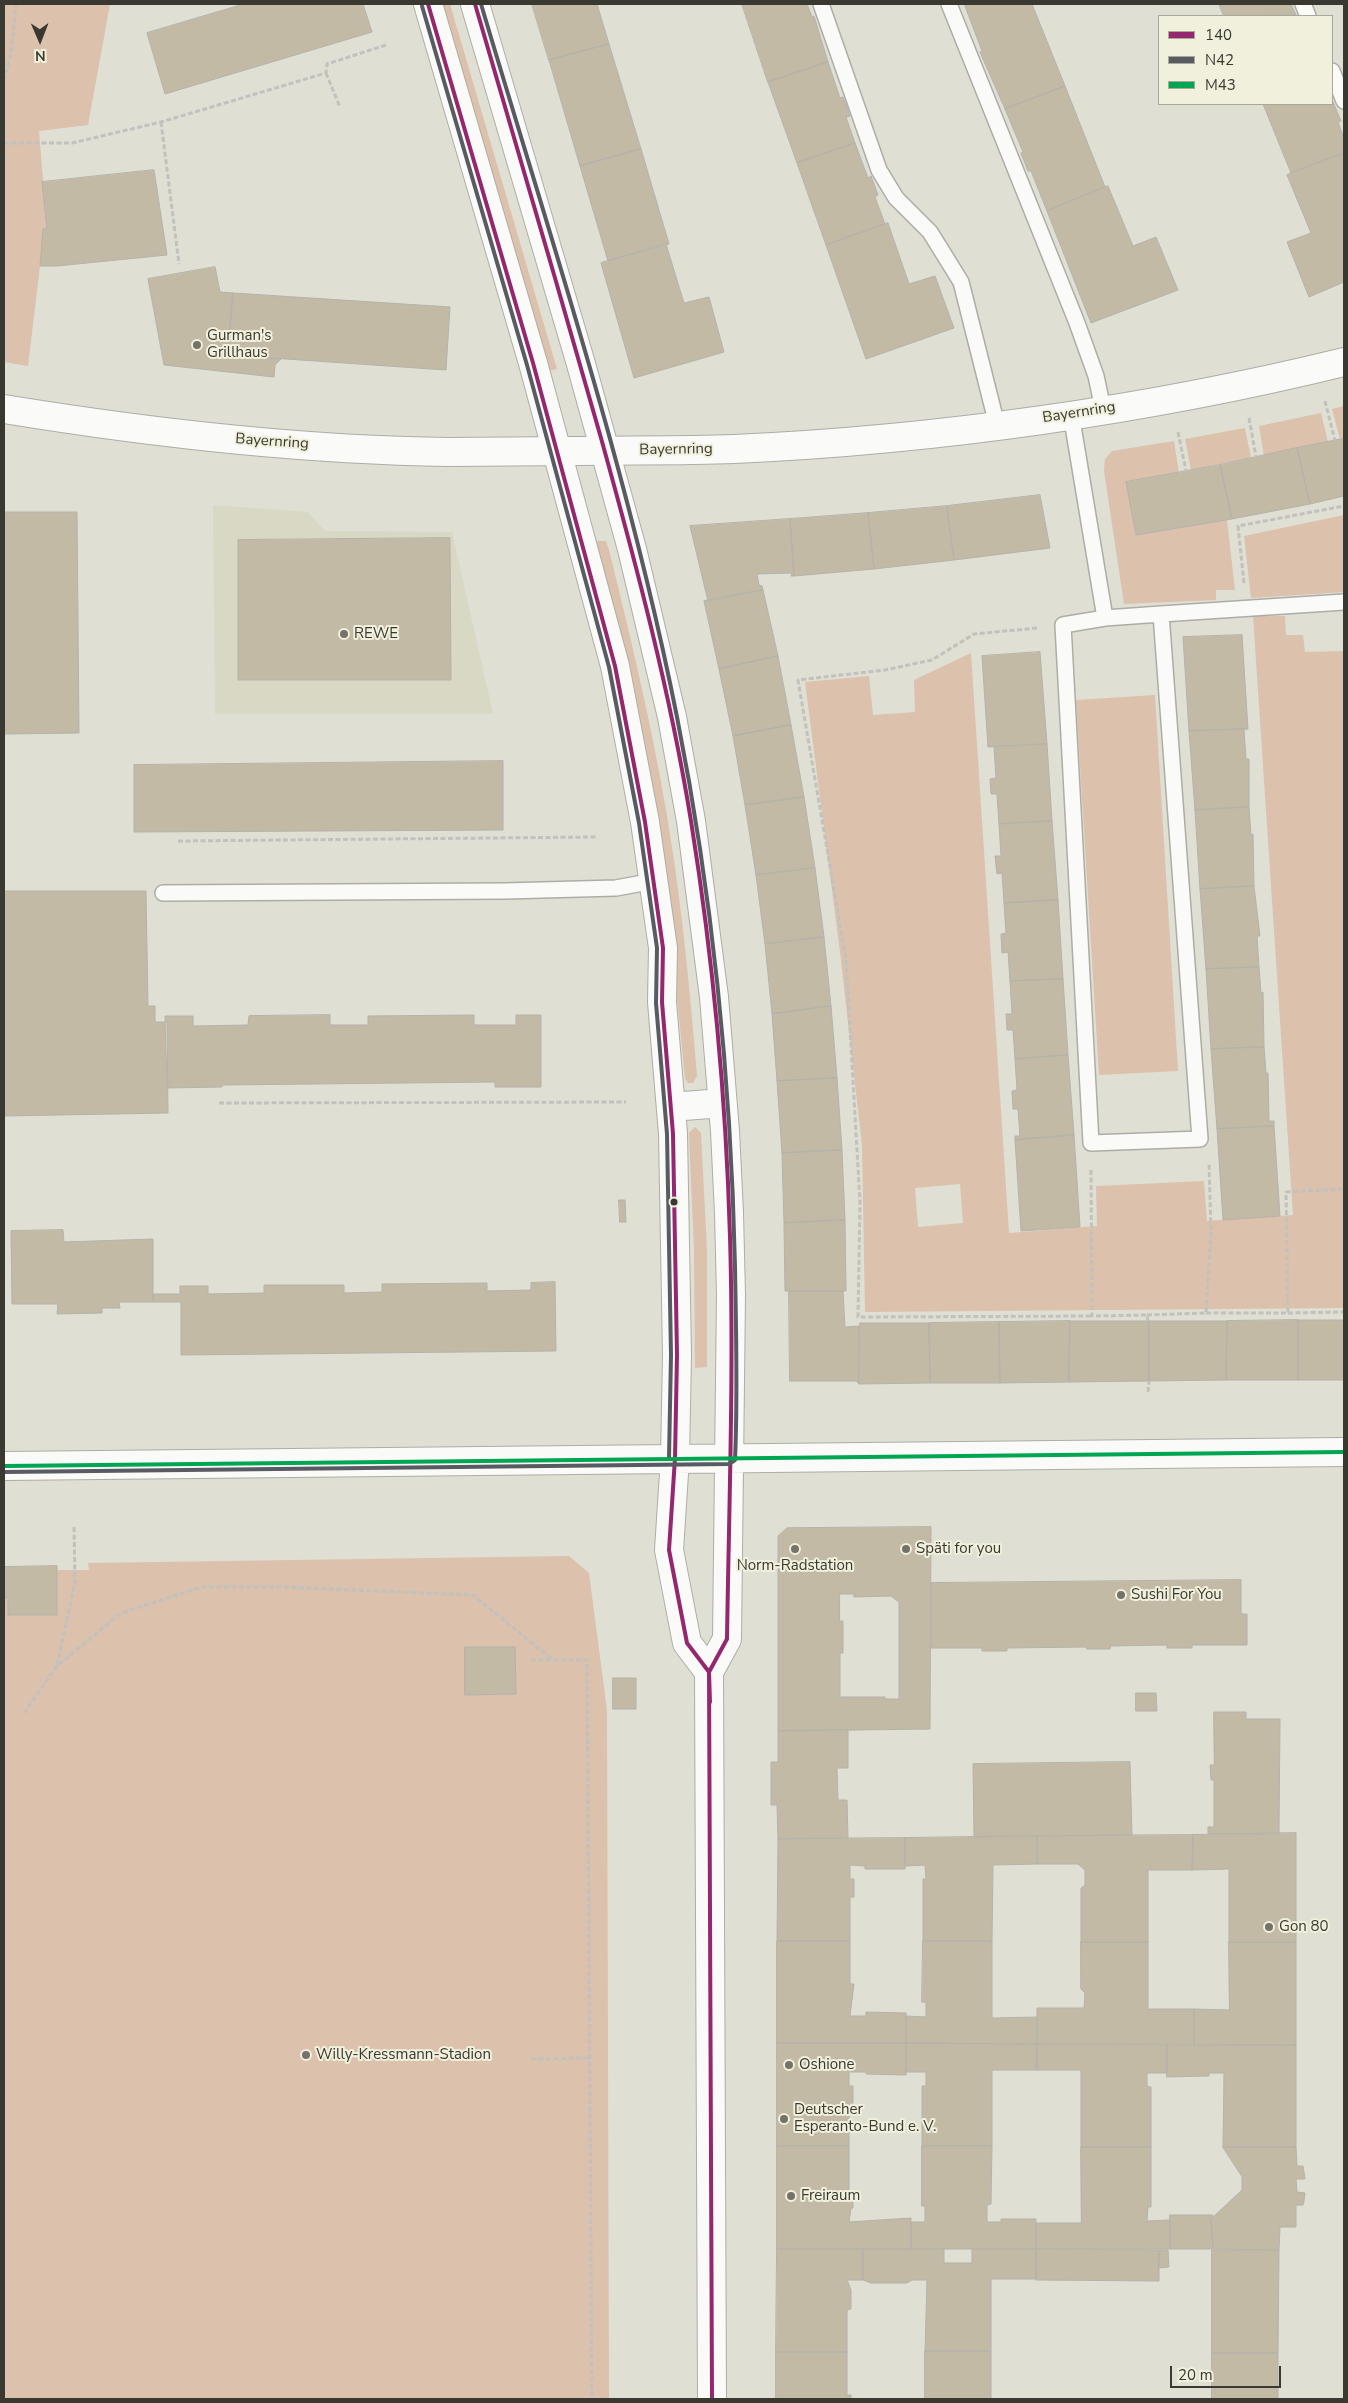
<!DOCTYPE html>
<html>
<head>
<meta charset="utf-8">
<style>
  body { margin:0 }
  #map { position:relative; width:1348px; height:2403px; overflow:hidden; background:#dfdfd4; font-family:"Nunito Sans",sans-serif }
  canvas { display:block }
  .frame { position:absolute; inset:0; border:5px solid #3a3931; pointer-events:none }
  .legend { position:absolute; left:1158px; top:15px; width:175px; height:90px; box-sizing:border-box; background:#f1f0dc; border:1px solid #a8a798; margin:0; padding:6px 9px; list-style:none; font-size:15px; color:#3a3931 }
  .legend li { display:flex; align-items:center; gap:10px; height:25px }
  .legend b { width:25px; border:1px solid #a8a798 }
  .north { position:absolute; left:15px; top:15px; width:50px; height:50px; -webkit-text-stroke:4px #f1f0dc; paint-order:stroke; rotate:179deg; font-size:14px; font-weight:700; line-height:20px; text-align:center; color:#3a3931 }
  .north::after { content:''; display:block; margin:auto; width:18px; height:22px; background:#3a3931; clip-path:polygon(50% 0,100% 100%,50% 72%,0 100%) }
  .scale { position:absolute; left:1170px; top:2366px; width:111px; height:22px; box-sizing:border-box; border:2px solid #3a3931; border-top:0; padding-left:6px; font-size:15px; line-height:18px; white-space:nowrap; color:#3a3931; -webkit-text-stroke:4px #f1f0dc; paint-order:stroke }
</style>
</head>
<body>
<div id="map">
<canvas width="1348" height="2403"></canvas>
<div class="frame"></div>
<ul class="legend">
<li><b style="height:6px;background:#95276e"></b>140</li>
<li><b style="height:6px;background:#595b62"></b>N42</li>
<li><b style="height:6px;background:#00a651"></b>M43</li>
</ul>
<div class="north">N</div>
<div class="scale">20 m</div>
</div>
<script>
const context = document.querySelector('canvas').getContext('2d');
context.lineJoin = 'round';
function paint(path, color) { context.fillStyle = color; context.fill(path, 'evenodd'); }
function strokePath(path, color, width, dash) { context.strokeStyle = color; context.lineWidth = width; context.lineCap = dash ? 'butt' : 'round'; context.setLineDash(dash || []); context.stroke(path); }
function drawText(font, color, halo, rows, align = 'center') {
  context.font = font + ' "Nunito Sans",sans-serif'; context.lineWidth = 4; context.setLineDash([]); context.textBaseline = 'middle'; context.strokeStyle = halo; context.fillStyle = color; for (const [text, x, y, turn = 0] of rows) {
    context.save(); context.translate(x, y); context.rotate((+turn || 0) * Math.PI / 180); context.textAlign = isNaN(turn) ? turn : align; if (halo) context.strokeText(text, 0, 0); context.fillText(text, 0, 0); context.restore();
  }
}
const built = new Path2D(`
  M 213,505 L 308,512 L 325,531 L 452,532 L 493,714 L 215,714 Z`);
const green = new Path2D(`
  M 4,4 L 110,4 L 88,125 L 39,131 L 47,229 L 40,266 L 28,366 L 4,362 Z
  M 438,4 L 450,4 L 557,369 L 546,371 Z
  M 1344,406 L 1344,439 L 1340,439 L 1332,409 Z
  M 1321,413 L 1328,442 L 1264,456 L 1259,426 Z
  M 1245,428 L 1251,458 L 1191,470 L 1185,439 Z
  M 1174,441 L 1179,473 L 1127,482 L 1136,535 L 1227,520 L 1235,590 L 1216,590 L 1216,600 L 1124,604 L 1104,471 L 1105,459 L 1112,451 Z
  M 1344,515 L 1344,592 L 1251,598 L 1244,536 Z
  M 595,541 L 606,541 L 609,550 C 634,651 658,752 673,854 C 684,928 691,1002 697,1076 L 693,1083 L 688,1083 L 685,1078 L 671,936 Z
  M 1253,616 L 1285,616 L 1286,635 L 1303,635 L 1305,652 L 1344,651 L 1344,1308 L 865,1312 L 862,1145 L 840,952 L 805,682 L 869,676 L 873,715 L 915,712 L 914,680 L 971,653 L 1009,1233 L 1097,1226 L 1096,1186 L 1204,1181 L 1207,1221 L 1293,1215 ZM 960,1184 L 963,1223 L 918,1227 L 915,1188 Z
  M 1155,695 L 1178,1071 L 1099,1075 L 1076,700 Z
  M 695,1127 L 701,1133 L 707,1250 L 707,1367 L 695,1368 L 694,1251 L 689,1133 Z
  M 569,1556 L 589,1573 L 607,1710 L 609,2399 L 4,2399 L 4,1567 L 57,1566 L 57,1570 L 89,1570 L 88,1563 Z`);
const building = new Path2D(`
  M 244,4 L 363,4 L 372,32 L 165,94 L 147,33 Z
  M 532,4 L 597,4 L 609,44 L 549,60 Z
  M 742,4 L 807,4 L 812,17 L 814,16 L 828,62 L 768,82 Z
  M 971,4 L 1032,4 L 1065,86 L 1005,109 L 980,52 L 982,51 L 965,6 Z
  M 1219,4 L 1291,4 L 1296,15 L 1224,16 Z
  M 609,44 L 641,149 L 580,166 L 549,60 Z
  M 828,62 L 840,98 L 843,97 L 850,116 L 846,117 L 855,143 L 797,163 L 768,82 Z
  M 1065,86 L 1105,187 L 1047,211 L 1031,171 L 1028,171 L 1021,153 L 1023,152 L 1005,109 Z
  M 1333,102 L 1341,121 L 1338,122 L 1344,138 L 1344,153 L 1291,173 L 1263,104 L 1332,104 Z
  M 855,143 L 868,178 L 871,176 L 878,195 L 875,197 L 885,224 L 826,245 L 797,163 Z
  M 641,149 L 669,244 L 608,261 L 580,166 Z
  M 1344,153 L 1344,282 L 1309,297 L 1287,242 L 1311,233 L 1287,175 Z
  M 154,170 L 167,255 L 57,266 L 40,266 L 43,229 L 47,229 L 42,182 Z
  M 1108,186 L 1133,246 L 1156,237 L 1178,290 L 1091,323 L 1047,211 Z
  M 888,223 L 909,284 L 935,276 L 954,328 L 866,359 L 826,245 Z
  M 666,244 L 684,303 L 709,297 L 724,352 L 634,378 L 601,263 Z
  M 215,267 L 220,292 L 233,293 L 228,355 L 281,359 L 275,365 L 274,377 L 164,365 L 148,279 Z
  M 233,293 L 450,307 L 446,370 L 228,355 Z
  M 1340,439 L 1344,439 L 1344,496 L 1310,504 L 1297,448 Z
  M 1297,448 L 1310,504 L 1232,519 L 1220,465 Z
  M 1220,465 L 1232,519 L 1136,535 L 1126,482 Z
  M 1040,495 L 1050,548 L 954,560 L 947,506 Z
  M 947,506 L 954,560 L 874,569 L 868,513 Z
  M 4,512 L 77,512 L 79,733 L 5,734 Z
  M 868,513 L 874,569 L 794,576 L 790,519 Z
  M 790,519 L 794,576 L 791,576 L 792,573 L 757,574 L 759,585 L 762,586 L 763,590 L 708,601 L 690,526 Z
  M 450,538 L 451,680 L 238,680 L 238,540 Z
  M 763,590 L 778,656 L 719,669 L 704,601 Z
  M 1242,635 L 1248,729 L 1189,731 L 1183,637 Z
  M 1040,652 L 1047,744 L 988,747 L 982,656 Z
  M 778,656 L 791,725 L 733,736 L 719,669 Z
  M 791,725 L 804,797 L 745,805 L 733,736 Z
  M 1244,729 L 1246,759 L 1249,759 L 1249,807 L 1195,810 L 1189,731 Z
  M 1047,744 L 1052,821 L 999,824 L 997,794 L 991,794 L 990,779 L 996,778 L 994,747 Z
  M 503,761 L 503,830 L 134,832 L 134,765 Z
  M 804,797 L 815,868 L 756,875 L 745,805 Z
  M 1249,807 L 1251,835 L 1253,834 L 1254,886 L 1200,889 L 1195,810 Z
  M 1052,821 L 1058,900 L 1004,903 L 1002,873 L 997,874 L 995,856 L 1001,856 L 999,824 Z
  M 815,868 L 824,937 L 765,944 L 756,875 Z
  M 1254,886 L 1260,936 L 1257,936 L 1259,967 L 1206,969 L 1200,889 Z
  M 4,891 L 146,891 L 148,1006 L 155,1006 L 155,1022 L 167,1022 L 168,1113 L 4,1116 Z
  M 1058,900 L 1063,979 L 1010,981 L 1008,952 L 1002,953 L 1001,934 L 1006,933 L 1004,903 Z
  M 824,937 L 831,1006 L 772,1014 L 765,944 Z
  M 1259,967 L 1261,993 L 1263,992 L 1264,1047 L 1211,1049 L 1206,969 Z
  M 1063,979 L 1068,1055 L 1015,1059 L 1013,1030 L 1007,1030 L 1006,1014 L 1012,1014 L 1010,981 Z
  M 831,1006 L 837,1078 L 777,1081 L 772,1014 Z
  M 330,1015 L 330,1025 L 368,1025 L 368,1016 L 474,1015 L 474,1025 L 516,1025 L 516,1015 L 541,1015 L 541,1087 L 495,1087 L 495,1082 L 222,1085 L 222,1087 L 167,1088 L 165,1016 L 193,1016 L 193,1026 L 248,1025 L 249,1016 Z
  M 1264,1047 L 1266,1073 L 1268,1073 L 1269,1121 L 1274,1121 L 1274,1126 L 1217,1129 L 1211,1049 Z
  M 1068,1055 L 1074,1135 L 1015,1140 L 1015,1136 L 1020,1136 L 1018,1109 L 1013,1109 L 1012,1091 L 1017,1090 L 1015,1059 Z
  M 837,1078 L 842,1150 L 782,1153 L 777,1081 Z
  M 1274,1126 L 1280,1216 L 1223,1220 L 1217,1129 Z
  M 1074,1135 L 1080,1227 L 1021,1231 L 1015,1140 Z
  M 842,1150 L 845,1220 L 784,1223 L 782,1153 Z
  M 619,1200 L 625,1200 L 626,1222 L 620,1222 Z
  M 845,1220 L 846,1291 L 785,1291 L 784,1223 Z
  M 63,1230 L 64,1242 L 153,1239 L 153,1302 L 119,1302 L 120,1308 L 102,1308 L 102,1313 L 57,1314 L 58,1304 L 12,1304 L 11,1231 Z
  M 555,1282 L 556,1351 L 181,1355 L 181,1302 L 153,1302 L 153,1294 L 180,1294 L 180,1286 L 208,1286 L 208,1294 L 264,1293 L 264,1285 L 344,1285 L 344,1293 L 382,1292 L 382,1284 L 487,1283 L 487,1291 L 531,1290 L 531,1283 Z
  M 789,1291 L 843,1291 L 845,1327 L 859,1326 L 859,1384 L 856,1381 L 790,1381 Z
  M 1298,1320 L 1298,1380 L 1226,1380 L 1227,1321 Z
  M 1298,1320 L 1344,1320 L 1344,1380 L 1298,1380 Z
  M 1070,1321 L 1149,1321 L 1149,1381 L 1069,1382 Z
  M 1070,1321 L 1069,1382 L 1000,1383 L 999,1322 Z
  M 1149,1321 L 1227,1321 L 1226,1380 L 1149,1381 Z
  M 999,1322 L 1000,1383 L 930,1383 L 929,1323 Z
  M 860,1323 L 929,1323 L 930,1383 L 859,1384 Z
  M 931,1527 L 930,1729 L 778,1731 L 778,1536 L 787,1528 ZM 840,1594 L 854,1594 L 854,1597 L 891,1596 L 899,1602 L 899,1699 L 885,1699 L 885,1697 L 840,1697 L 840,1653 L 843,1653 L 843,1621 L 840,1621 Z
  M 57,1566 L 57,1615 L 8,1615 L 8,1598 L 4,1598 L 4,1567 Z
  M 1241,1580 L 1241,1614 L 1247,1614 L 1247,1645 L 1192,1645 L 1192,1648 L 1167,1648 L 1167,1645 L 1111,1646 L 1110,1649 L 1087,1649 L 1086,1647 L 1007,1648 L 1007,1651 L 982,1651 L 982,1648 L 931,1648 L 931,1583 Z
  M 465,1647 L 515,1647 L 516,1694 L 465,1695 Z
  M 613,1678 L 636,1678 L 636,1709 L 613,1709 Z
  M 1136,1693 L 1156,1693 L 1157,1711 L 1136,1711 Z
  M 1214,1712 L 1246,1712 L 1246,1719 L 1280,1719 L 1279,1834 L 1208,1834 L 1208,1827 L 1214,1827 L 1214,1780 L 1211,1780 L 1210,1765 L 1214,1765 Z
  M 848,1730 L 848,1768 L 837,1768 L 838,1800 L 847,1800 L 848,1838 L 778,1839 L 777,1805 L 771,1805 L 771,1762 L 778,1762 L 778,1731 Z
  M 1130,1762 L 1132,1835 L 974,1837 L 973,1764 Z
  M 1296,1833 L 1296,1942 L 1229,1942 L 1229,1869 L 1192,1870 L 1193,1835 Z
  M 1193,1835 L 1192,1870 L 1148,1870 L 1148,1942 L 1081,1942 L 1081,1888 L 1085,1885 L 1085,1870 L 1078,1864 L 1037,1864 L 1037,1836 Z
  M 1037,1836 L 1037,1864 L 993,1865 L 992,1941 L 923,1941 L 923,1879 L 926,1879 L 925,1865 L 905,1866 L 905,1838 Z
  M 905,1838 L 905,1869 L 865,1869 L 865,1866 L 850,1865 L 850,1879 L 854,1879 L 854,1897 L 850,1897 L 850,1941 L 777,1941 L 778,1839 Z
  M 777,1941 L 850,1941 L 850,1984 L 854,1984 L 850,2016 L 866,2016 L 866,2012 L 906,2013 L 906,2043 L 777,2043 Z
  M 923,1941 L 992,1941 L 992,2018 L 1037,2017 L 1037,2044 L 906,2043 L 906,2016 L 926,2017 L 926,2002 L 922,2002 Z
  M 1081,1942 L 1148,1942 L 1148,2009 L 1194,2009 L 1194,2045 L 1037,2044 L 1037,2008 L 1084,2008 L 1085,1993 L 1081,1989 Z
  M 1229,1942 L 1296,1942 L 1296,2045 L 1194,2045 L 1194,2009 L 1229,2010 Z
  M 777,2043 L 906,2043 L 906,2075 L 866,2074 L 866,2072 L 849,2072 L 849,2086 L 853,2086 L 853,2103 L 849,2103 L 849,2146 L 777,2146 Z
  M 906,2043 L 1037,2044 L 1037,2070 L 992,2070 L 992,2146 L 922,2146 L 922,2086 L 926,2086 L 926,2072 L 906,2072 Z
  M 1037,2044 L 1167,2044 L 1167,2073 L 1147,2073 L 1147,2086 L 1151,2087 L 1151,2147 L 1081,2147 L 1081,2070 L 1037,2070 Z
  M 1167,2044 L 1296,2045 L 1296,2147 L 1223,2147 L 1224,2073 L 1209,2073 L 1209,2076 L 1167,2077 Z
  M 777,2146 L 849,2146 L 849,2191 L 853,2191 L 853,2208 L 851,2208 L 849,2222 L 911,2218 L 911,2249 L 777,2249 Z
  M 922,2146 L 992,2146 L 991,2204 L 987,2205 L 987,2222 L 1001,2222 L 1001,2219 L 1036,2219 L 1036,2249 L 911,2249 L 911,2222 L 925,2222 L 925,2206 L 922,2206 Z
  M 1081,2147 L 1151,2147 L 1151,2207 L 1148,2207 L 1147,2221 L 1170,2220 L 1170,2249 L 1036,2249 L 1036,2223 L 1081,2223 Z
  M 1223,2147 L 1296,2147 L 1297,2166 L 1303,2166 L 1305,2179 L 1296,2179 L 1297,2192 L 1305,2193 L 1304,2201 L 1303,2205 L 1296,2205 L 1296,2227 L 1280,2227 L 1279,2250 L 1213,2249 L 1211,2219 L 1242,2190 L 1242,2177 Z
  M 1170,2215 L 1213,2215 L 1211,2219 L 1213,2249 L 1170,2249 Z
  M 777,2249 L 863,2249 L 863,2280 L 847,2280 L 851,2290 L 851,2309 L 847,2310 L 847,2352 L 776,2352 Z
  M 863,2249 L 944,2249 L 944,2263 L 972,2263 L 972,2249 L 1036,2249 L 1036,2279 L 991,2279 L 991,2351 L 925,2351 L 927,2280 L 912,2280 L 907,2283 L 871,2283 L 863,2280 Z
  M 1036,2249 L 1159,2250 L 1159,2281 L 1036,2280 Z
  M 1159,2250 L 1168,2250 L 1169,2267 L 1159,2268 Z
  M 1212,2250 L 1279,2250 L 1278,2353 L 1212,2353 Z
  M 925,2351 L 991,2351 L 991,2399 L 925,2399 Z
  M 776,2352 L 847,2352 L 847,2395 L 851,2395 L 851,2399 L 776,2399 Z
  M 1212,2353 L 1278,2353 L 1278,2399 L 1212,2399 Z`);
const path = new Path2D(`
  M 326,73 L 340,107
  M 4,81 L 11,53 L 16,4
  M 161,122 L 179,264
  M 4,143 L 72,143 L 161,122 L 326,73 L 327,64 L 386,45
  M 1325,401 L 1335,441
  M 1249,418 L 1256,457
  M 1178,432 L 1186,471
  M 1244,583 L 1238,526 L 1344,506
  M 1037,628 L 974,634 L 932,660 L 885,670 L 798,680 L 846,960 L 860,1202 L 858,1317 L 1092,1316
  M 178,841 L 596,837
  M 219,1103 L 626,1102
  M 1091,1170 L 1092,1316 L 1147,1315 L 1148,1321
  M 1206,1313 L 1288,1313 L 1286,1192 L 1344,1189
  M 1288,1313 L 1344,1312
  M 1147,1315 L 1206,1313 L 1211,1231 L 1209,1163
  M 1148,1392 L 1149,1381
  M 531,1660 L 587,1660 L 592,2399
  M 57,1665 L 75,1583 L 74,1525
  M 24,1713 L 57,1666 L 121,1613 L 201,1587 L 282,1587 L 473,1595 L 553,1660
  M 531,2059 L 590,2058`);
const service = new Path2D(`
  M 821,4 L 879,170 L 896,198 L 930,232 L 961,282 L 997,425
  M 949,4 L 1077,323 L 1096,376 L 1103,409
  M 1303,4 L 1308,16
  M 1332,71 L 1344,101
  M 1071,414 L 1105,618 L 1063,625 L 1091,1143 L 1200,1139 L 1161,614 L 1105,618
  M 1161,614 L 1344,602
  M 163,893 L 505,891 L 616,888 L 654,881`);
const minor = new Path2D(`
  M 4,409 C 151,433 300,450 449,452 C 490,452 530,451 571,451 C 625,450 680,451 734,449 C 936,440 1148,410 1344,362`);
const secondary = new Path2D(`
  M 428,4 L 533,363 L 615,666 L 645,822 L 663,948 L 662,1002 L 673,1134 L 677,1355 L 675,1458 L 669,1550 L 687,1643 L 709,1672
  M 475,4 L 581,364 L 632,549 L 672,717 L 691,821 L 714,997 L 725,1131 L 729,1213 L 731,1295 L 727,1639 L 709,1672 L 712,2399
  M 671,1107 L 722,1103
  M 4,1466 L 1344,1452`);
const bus1 = new Path2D(`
  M 428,4 L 533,363 L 615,666 L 645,822 L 663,948 L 662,1002 L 673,1134 L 677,1355 L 675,1458 L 669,1550 L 687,1643 L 709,1672 L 712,2399
  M 475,4 C 517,149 560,293 601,438 C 636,564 670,691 691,821 C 713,958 726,1098 730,1237 C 734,1371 729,1505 727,1639 L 709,1672 L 710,1702`);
const bus2 = new Path2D(`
  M 422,6 L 527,365 L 609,667 L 639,823 L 657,948 L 656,1003 L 667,1134 L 671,1355 L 669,1458
  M 4,1472 L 729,1464 L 735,1460 C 738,1395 736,1330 735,1266 C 731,1081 713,898 677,717 C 629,475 551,240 481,4`);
const bus3 = new Path2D(`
  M 4,1466 L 1344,1452`);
const markers = [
  [197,345,5,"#74736a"],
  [344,634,5,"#74736a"],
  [674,1202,4.5,"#3a3931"],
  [795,1549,5,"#74736a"],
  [906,1549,5,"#74736a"],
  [1121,1595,5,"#74736a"],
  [1269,1927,5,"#74736a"],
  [306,2055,5,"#74736a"],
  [789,2065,5,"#74736a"],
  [784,2119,5,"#74736a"],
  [791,2196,5,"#74736a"]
];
const poiNames = [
  ["Gurman's",207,336],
  ["Grillhaus",207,353],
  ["REWE",354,634],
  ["Späti for you",916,1549],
  ["Norm-Radstation",795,1566,"center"],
  ["Sushi For You",1131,1595],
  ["Gon 80",1279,1927],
  ["Willy-Kressmann-Stadion",316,2055],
  ["Oshione",799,2065],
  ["Deutscher",794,2110],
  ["Esperanto-Bund e. V.",794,2127],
  ["Freiraum",801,2196]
];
const streetNames = [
  ["Bayernring",1079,413,-9],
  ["Bayernring",272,442,4],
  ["Bayernring",676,450,-1]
];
paint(built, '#d9d8c4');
paint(green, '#dcc1ac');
paint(building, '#c3baa6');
strokePath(building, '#b4b2aa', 1);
strokePath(service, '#aeada5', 18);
strokePath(minor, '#aeada5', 30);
strokePath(secondary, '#aeada5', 30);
strokePath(path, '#c1c1be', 3, [5, 2.5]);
strokePath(service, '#fafaf9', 15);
strokePath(minor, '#fafaf9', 28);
strokePath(secondary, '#fafaf9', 28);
strokePath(bus1, '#95276e', 4);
strokePath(bus2, '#595b62', 4);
strokePath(bus3, '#00a651', 4);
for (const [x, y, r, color] of markers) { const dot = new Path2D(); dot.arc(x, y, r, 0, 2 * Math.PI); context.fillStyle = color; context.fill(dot); strokePath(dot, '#f1f0dc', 2); }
drawText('15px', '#3a3931', '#f1f0dc', poiNames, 'left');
drawText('15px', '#3a3931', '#f1f0dc', streetNames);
</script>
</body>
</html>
